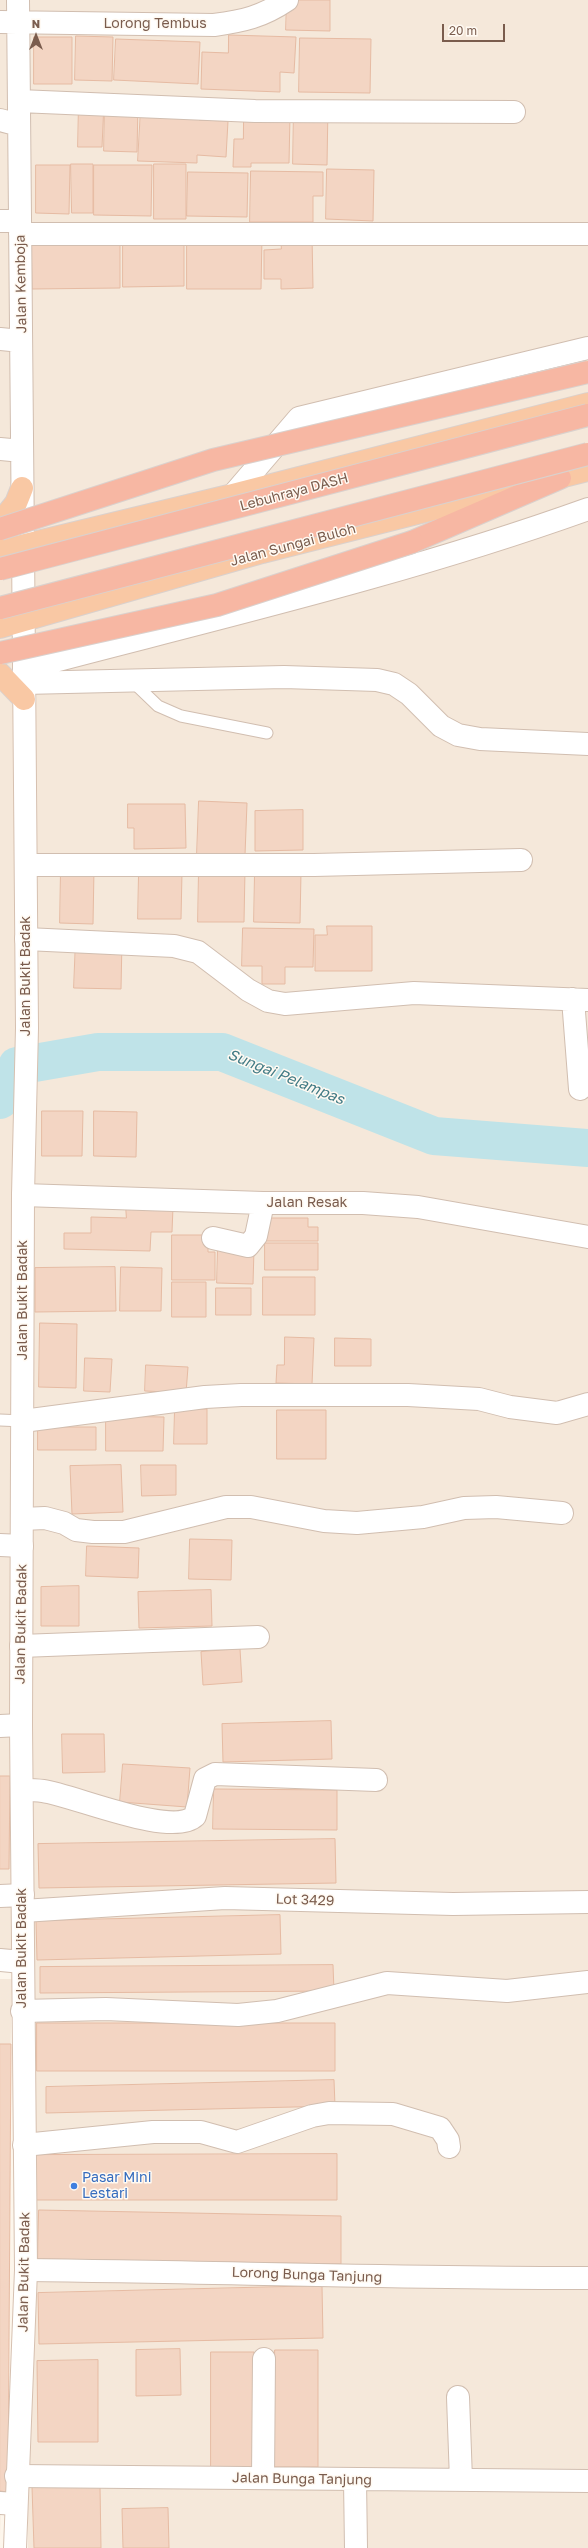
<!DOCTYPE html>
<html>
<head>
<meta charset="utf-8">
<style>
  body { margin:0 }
  #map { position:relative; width:588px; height:2548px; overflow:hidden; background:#fdf6ec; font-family:"Golos Text",sans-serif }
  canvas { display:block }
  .north { position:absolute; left:16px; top:16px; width:40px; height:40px; -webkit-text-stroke:3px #fffaf3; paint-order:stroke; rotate:0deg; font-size:11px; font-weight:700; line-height:16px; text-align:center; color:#7a5c4d }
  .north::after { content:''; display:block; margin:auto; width:14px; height:18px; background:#7a5c4d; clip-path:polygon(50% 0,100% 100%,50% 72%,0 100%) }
  .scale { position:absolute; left:442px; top:24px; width:63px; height:18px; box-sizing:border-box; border:2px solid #7a5c4d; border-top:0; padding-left:5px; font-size:12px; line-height:14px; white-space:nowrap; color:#7a5c4d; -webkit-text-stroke:3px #fffaf3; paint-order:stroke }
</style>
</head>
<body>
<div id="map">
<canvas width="588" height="2548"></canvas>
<div class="north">N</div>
<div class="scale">20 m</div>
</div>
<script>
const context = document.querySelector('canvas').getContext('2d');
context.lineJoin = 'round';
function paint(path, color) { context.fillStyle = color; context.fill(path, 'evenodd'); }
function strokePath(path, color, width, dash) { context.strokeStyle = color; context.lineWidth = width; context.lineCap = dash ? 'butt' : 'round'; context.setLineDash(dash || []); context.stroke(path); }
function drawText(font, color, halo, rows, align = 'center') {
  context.font = font + ' "Golos Text",sans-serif'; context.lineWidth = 3; context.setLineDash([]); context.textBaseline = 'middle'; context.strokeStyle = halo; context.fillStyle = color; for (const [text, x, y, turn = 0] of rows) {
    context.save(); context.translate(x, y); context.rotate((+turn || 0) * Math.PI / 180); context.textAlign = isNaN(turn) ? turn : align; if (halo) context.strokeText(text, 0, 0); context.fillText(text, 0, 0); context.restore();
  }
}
const residential = new Path2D(`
  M 0,0 L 588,0 L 588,2548 L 28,2548 L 28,1954 L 0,1952 Z
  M 0,1979 L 12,1979 L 0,2537 Z`);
const river = new Path2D(`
  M 0,1100 L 17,1066 L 98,1052 L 222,1052 L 434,1136 L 588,1148`);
const building = new Path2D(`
  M 287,0 L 330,0 L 330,31 L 286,30 Z
  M 229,35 L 296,37 L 294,73 L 280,72 L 280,92 L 201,89 L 202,52 L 228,53 Z
  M 76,36 L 113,37 L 112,81 L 75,80 Z
  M 34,37 L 72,37 L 72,84 L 34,84 Z
  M 300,38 L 371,39 L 370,93 L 299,92 Z
  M 116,39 L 200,42 L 198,84 L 114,80 Z
  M 79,102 L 104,103 L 102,147 L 78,147 Z
  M 105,103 L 138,104 L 137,152 L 104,151 Z
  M 294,106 L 328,106 L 327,165 L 293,164 Z
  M 141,108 L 199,111 L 199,120 L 228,121 L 226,157 L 197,155 L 197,163 L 138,161 Z
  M 244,115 L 290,116 L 289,163 L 251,163 L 251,167 L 233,167 L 234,139 L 243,139 Z
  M 71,164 L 93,164 L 93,213 L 72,213 Z
  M 154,164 L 186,164 L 186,219 L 154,219 Z
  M 36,165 L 70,165 L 69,214 L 36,213 Z
  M 94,165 L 152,165 L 151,216 L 94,215 Z
  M 327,169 L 374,170 L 373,221 L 326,219 Z
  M 251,171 L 323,172 L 323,196 L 313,196 L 313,222 L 250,222 Z
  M 188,172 L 248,173 L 247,217 L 187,216 Z
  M 123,235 L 184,235 L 184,286 L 123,287 Z
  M 187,235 L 262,236 L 261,289 L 187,289 Z
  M 120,236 L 120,288 L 32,289 L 31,237 Z
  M 281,236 L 312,236 L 313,288 L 281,289 L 281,279 L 264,279 L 264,250 L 281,249 Z
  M 199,801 L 247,803 L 245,855 L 197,854 Z
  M 128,804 L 185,804 L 186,848 L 134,849 L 134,828 L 128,828 Z
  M 303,810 L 303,850 L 255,851 L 255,811 Z
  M 61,868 L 94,869 L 93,924 L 60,923 Z
  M 199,869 L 245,870 L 244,922 L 198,922 Z
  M 255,871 L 301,872 L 300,923 L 254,922 Z
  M 139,872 L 182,872 L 181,919 L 138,919 Z
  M 327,926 L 372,926 L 372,971 L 315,971 L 315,935 L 327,935 Z
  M 243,928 L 314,929 L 313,967 L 285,967 L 285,984 L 262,984 L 262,966 L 242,966 Z
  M 76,938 L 122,940 L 121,989 L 74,988 Z
  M 42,1111 L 83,1111 L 82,1156 L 42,1156 Z
  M 94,1111 L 137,1112 L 136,1157 L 94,1156 Z
  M 126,1206 L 173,1207 L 172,1232 L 151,1232 L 150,1251 L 64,1249 L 64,1233 L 91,1233 L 91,1217 L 126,1218 Z
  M 266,1218 L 308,1218 L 308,1227 L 318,1227 L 318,1241 L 266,1241 Z
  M 172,1235 L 208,1235 L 208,1252 L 215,1252 L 215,1280 L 172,1280 Z
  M 265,1243 L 318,1243 L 318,1270 L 265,1270 Z
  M 218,1248 L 254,1249 L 253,1284 L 217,1283 Z
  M 115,1267 L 116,1311 L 35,1312 L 35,1268 Z
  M 121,1267 L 162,1268 L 161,1311 L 120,1311 Z
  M 263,1277 L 315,1277 L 315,1315 L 263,1315 Z
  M 172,1282 L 206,1282 L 206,1317 L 172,1317 Z
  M 216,1288 L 251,1288 L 251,1315 L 216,1315 Z
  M 40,1323 L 77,1324 L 76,1388 L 39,1387 Z
  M 285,1337 L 314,1338 L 312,1384 L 276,1383 L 277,1365 L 284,1365 Z
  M 335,1338 L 371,1339 L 371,1366 L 335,1366 Z
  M 85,1358 L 112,1359 L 110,1392 L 84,1391 Z
  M 146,1365 L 188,1367 L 186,1393 L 145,1391 Z
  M 175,1409 L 207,1409 L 207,1444 L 174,1444 Z
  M 277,1410 L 326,1410 L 326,1459 L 277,1459 Z
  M 106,1416 L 164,1417 L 163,1451 L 106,1451 Z
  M 38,1427 L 96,1427 L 96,1450 L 38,1450 Z
  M 121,1465 L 123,1512 L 72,1514 L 70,1466 Z
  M 141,1465 L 176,1465 L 176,1495 L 142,1496 Z
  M 190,1539 L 232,1540 L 231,1580 L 189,1579 Z
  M 87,1546 L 139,1548 L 138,1578 L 86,1576 Z
  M 79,1586 L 79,1626 L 41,1626 L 41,1587 Z
  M 211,1590 L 212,1626 L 139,1628 L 138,1592 Z
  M 240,1649 L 242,1682 L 203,1685 L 201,1652 Z
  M 331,1721 L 332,1759 L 223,1762 L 222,1724 Z
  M 62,1734 L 104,1734 L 105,1772 L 63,1773 Z
  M 123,1764 L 190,1768 L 187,1807 L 120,1802 Z
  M 0,1776 L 10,1776 L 9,1869 L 0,1869 Z
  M 214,1789 L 337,1790 L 337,1830 L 213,1829 Z
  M 335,1839 L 336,1883 L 39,1888 L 38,1844 Z
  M 280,1915 L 281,1954 L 37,1960 L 36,1921 Z
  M 333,1965 L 334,1991 L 40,1993 L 40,1967 Z
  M 37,2023 L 335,2023 L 335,2071 L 37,2071 Z
  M 0,2044 L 11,2044 L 8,2492 L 0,2491 Z
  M 334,2080 L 335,2106 L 46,2113 L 46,2087 Z
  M 337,2154 L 337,2200 L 34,2200 L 34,2155 Z
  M 39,2210 L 341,2216 L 341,2264 L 38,2259 Z
  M 322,2286 L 323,2338 L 39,2344 L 38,2293 Z
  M 180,2349 L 181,2395 L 136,2396 L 136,2350 Z
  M 275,2350 L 318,2350 L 318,2467 L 274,2467 Z
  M 211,2352 L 254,2352 L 255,2467 L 211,2467 Z
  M 98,2360 L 98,2442 L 38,2442 L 37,2361 Z
  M 100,2486 L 101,2548 L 34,2548 L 32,2487 Z
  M 168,2508 L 169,2548 L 123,2548 L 122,2509 Z`);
const service = new Path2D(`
  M 133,682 L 158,706 L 181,716 L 267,733
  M 0,1420 L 23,1421`);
const minor = new Path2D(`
  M 18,0 L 23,545
  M 0,22 L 214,25 C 243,21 262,17 287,0
  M 19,101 L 255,111 L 514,112
  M 0,120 L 19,125
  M 0,221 L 20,221
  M 20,234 L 588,234
  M 0,339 L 21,341
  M 0,449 L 22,451
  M 233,495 L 299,418 L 588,348
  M 24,669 C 213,619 404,575 588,509
  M 24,683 L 284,677 L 377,680 L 394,684 L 409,694 L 441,726 L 458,735 L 480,739 L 588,744
  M 26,865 L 314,865 L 521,860
  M 26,939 L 174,946 L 198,952 L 248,990 L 268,1001 L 285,1004 L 414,993 L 588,1000
  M 573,999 L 580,1089
  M 23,1195 L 263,1203 L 363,1203 L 418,1207 L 588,1237
  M 213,1238 L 248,1246 L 256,1236 L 263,1203
  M 23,1421 L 205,1397 L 241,1395 L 408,1395 L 479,1399 L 510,1407 L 557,1413 L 588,1404
  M 22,1519 L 45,1518 L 64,1523 L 76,1530 L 93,1532 L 124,1532 L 226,1507 L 251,1507 L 324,1521 L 357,1523 L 423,1517 L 464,1508 L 496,1507 L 562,1513
  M 0,1545 L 22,1546
  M 21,1646 L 258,1637
  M 0,1726 L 21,1725
  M 22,1790 C 29,1790 36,1790 43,1791 C 73,1795 172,1838 195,1816 L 205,1779 L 215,1774 L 376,1780
  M 0,1896 L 23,1895
  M 23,1911 L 225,1898 L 453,1904 L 588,1902
  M 0,1960 L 22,1962
  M 22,2011 L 106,2009 L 238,2015 L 277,2011 L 387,1983 L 507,1991 L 588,1982
  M 24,2145 L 153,2132 L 201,2132 L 237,2142 L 312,2116 L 329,2113 L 393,2114 L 440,2128 L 448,2140 L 449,2147
  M 26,2270 C 213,2272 400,2278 588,2278
  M 458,2397 L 461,2480
  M 16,2476 L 588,2481
  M 263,2478 L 264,2359
  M 355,2480 L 356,2548
  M 0,2503 L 16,2504`);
const secondary = new Path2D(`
  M 15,2548 L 26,2270 L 21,1725 L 23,1195 L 27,1028 L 23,545`);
const trunk = new Path2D(`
  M 0,523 L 16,503 L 22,488
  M 0,551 L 233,495 L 588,404
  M 0,627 L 262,552 L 588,470
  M 0,674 L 24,699`);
const motorway = new Path2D(`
  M 412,542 L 560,478`);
const motorwayBridge = new Path2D(`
  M 0,529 L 213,460 L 588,372
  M 0,569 L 588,415
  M 0,608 L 588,454
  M 0,653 L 217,605 L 412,542`);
const markers = [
  [74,2186,4,"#3f7fe0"]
];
const streetNames = [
  ["Lorong Tembus",155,24],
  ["Jalan Kemboja",21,284,-91],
  ["Lebuhraya DASH",294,492,-15],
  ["Jalan Sungai Buloh",293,545,-15],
  ["Jalan Bukit Badak",26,976,-90],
  ["Jalan Resak",307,1203],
  ["Jalan Bukit Badak",23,1300,-90],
  ["Jalan Bukit Badak",21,1624,-89],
  ["Lot 3429",305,1900,2],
  ["Jalan Bukit Badak",22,1948,-90],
  ["Jalan Bukit Badak",24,2272,-89],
  ["Lorong Bunga Tanjung",307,2275,2],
  ["Jalan Bunga Tanjung",302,2479,1]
];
const shopNames = [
  ["Pasar Mini",82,2178],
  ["Lestari",82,2194]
];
const waterNames = [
  ["Sungai Pelampas",286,1077,22]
];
paint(residential, '#f5e8da');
strokePath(river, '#bfe3e8', 38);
paint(building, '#f3d5c3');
strokePath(building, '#e6bba3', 1);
strokePath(service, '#d1beb0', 13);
strokePath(minor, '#d1beb0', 24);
strokePath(secondary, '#d6c0b0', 24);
strokePath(trunk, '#dad1cd', 24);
strokePath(motorway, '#dad1cd', 24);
strokePath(service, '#fff', 11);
strokePath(minor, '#fff', 22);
strokePath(secondary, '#fff', 22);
strokePath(trunk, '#f9c8a4', 22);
strokePath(motorway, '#f7b7a3', 22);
strokePath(motorwayBridge, '#dad1cd', 24, []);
strokePath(motorwayBridge, '#f7b7a3', 22);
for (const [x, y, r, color] of markers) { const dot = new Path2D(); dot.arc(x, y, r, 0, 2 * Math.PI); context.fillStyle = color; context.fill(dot); strokePath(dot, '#fffaf3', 1.5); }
drawText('14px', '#7a5c4d', '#fffaf3', streetNames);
drawText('14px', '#366cbe', '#fffaf3', shopNames, 'left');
drawText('italic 15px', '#437c86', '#fffaf3', waterNames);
</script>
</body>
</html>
